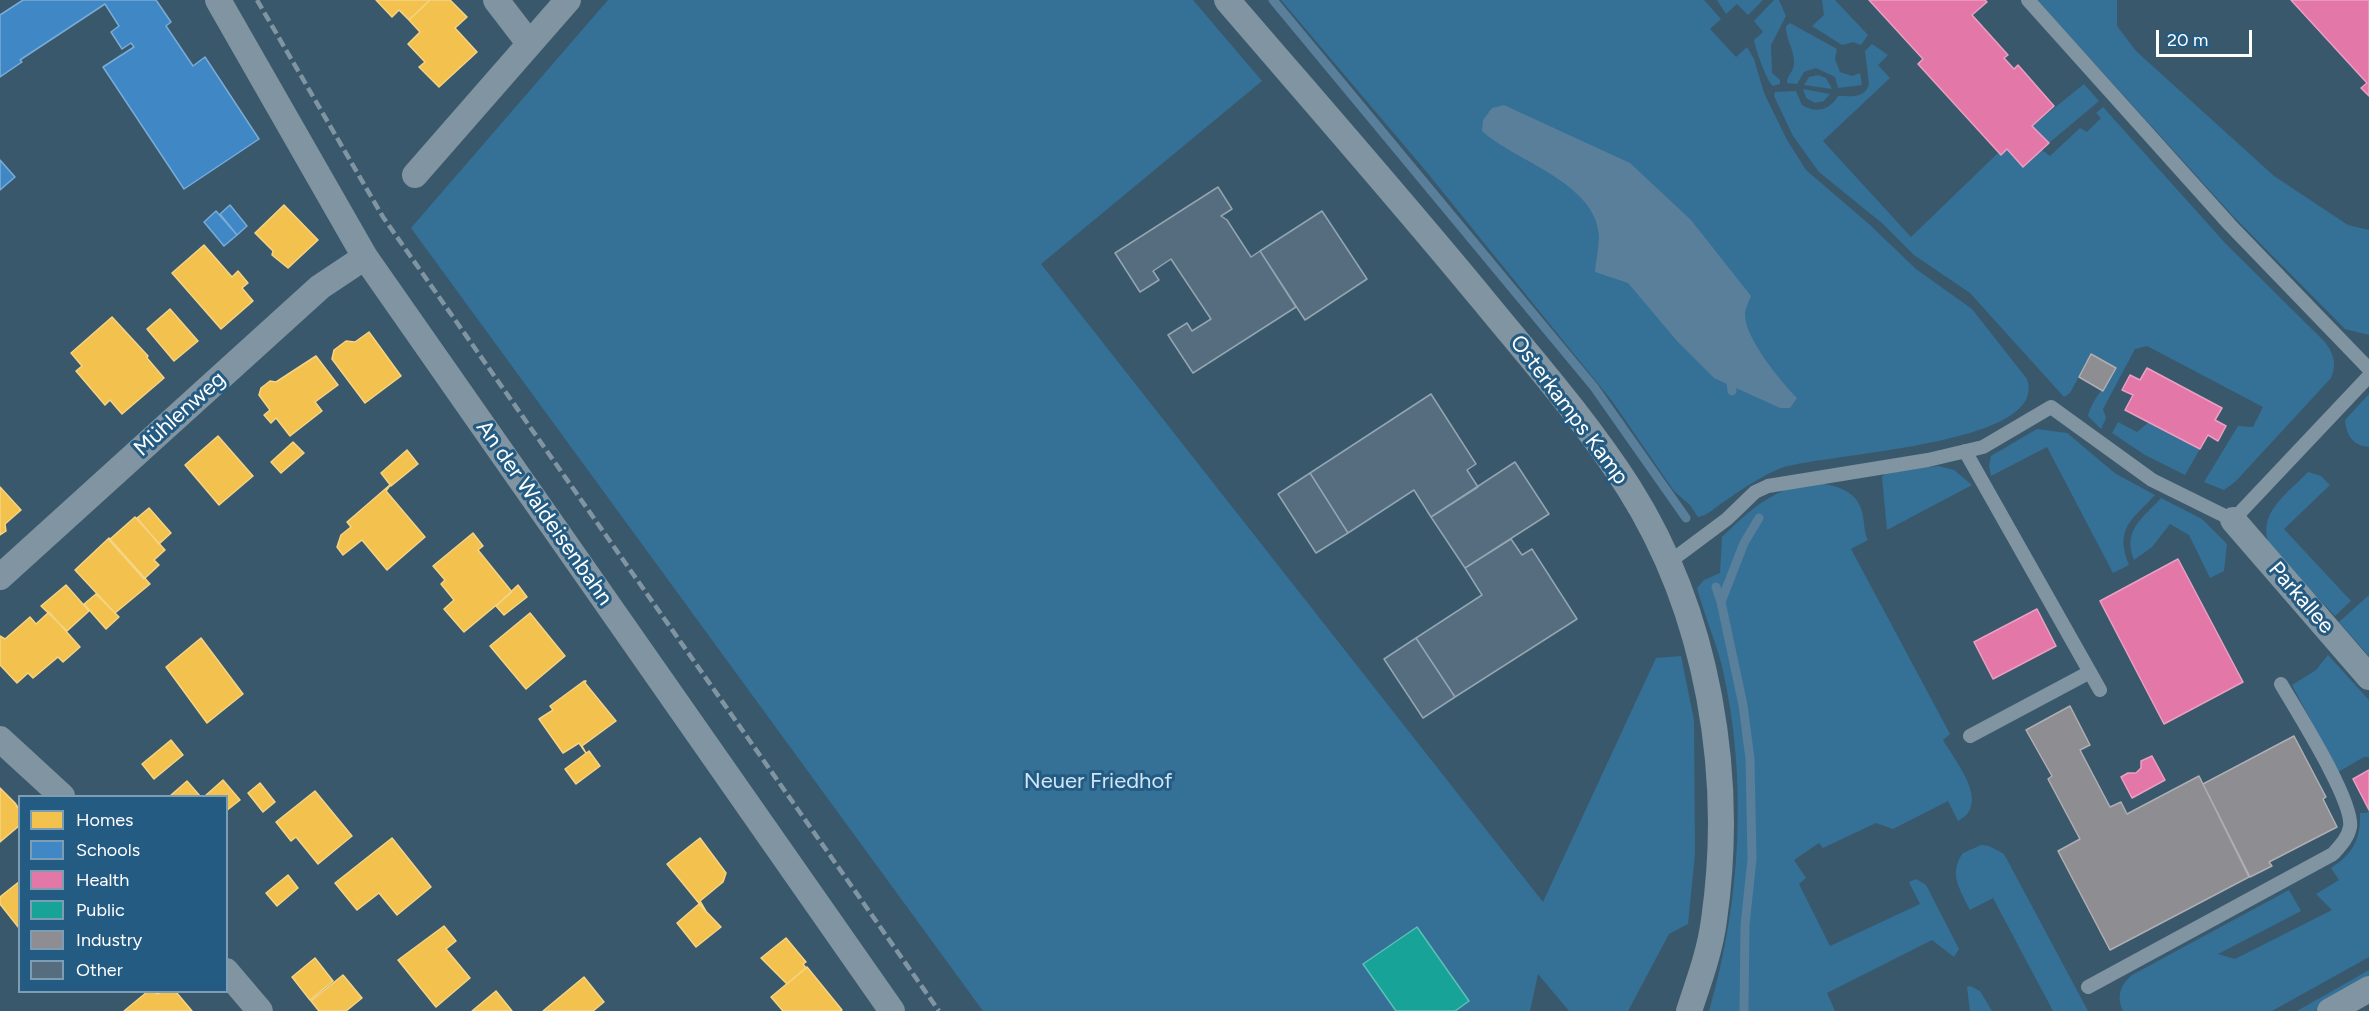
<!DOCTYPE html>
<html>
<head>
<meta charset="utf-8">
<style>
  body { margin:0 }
  #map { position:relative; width:2369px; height:1011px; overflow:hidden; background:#3a586c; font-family:Figtree,sans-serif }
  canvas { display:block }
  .legend { position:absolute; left:18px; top:795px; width:210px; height:198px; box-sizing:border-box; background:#245b82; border:2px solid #7c9db4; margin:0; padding:8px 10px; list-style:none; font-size:18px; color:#fff }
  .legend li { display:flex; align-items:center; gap:12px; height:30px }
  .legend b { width:30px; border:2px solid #7c9db4 }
  .scale { position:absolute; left:2156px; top:30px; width:96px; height:27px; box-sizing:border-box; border:3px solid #fff; border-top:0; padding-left:8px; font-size:18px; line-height:21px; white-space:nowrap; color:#fff; -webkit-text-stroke:4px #245b82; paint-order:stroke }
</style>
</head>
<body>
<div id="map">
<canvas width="2369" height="1011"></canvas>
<ul class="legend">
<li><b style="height:16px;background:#f2c14e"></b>Homes</li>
<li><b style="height:16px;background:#3f88c5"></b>Schools</li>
<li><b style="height:16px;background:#e377a8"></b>Health</li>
<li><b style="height:16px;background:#17a398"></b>Public</li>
<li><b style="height:16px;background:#8d8d92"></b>Industry</li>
<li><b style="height:16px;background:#556d7e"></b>Other</li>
</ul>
<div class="scale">20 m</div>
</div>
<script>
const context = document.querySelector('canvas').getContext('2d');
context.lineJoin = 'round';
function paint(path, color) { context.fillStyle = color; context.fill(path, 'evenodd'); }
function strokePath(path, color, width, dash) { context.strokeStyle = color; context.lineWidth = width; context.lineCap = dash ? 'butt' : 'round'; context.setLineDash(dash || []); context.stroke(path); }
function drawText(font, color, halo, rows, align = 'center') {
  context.font = font + ' Figtree,sans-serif'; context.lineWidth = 6; context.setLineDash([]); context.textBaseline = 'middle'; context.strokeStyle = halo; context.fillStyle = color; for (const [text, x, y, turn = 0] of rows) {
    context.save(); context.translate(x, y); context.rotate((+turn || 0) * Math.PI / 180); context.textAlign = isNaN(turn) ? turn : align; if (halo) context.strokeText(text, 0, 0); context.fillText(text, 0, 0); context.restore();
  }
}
const green = new Path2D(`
  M 608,0 L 1193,0 L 1262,81 L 1041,264 L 1543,902 L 1656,658 L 1681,656 L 1694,720 L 1695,854 L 1688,924 L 1669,934 L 1628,1011 L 1569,1011 L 1538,974 L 1530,1011 L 983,1011 L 411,228 Z
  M 1281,0 L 1704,0 L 1721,19 L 1710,29 L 1736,57 L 1747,47 L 1754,59 L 1764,93 L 1787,140 L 1806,170 L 1870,225 L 1916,269 L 1972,309 L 2027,379 C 2051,447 1817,453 1779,469 C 1762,476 1743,488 1728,499 C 1716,506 1711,514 1698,517 L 1690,505 L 1674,491 L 1612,401 L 1425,170 Z
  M 1717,0 L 1763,0 L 1748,15 L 1737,4 L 1726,14 Z
  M 1774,0 L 1779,0 L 1786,16 L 1771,45 L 1772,73 L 1780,80 L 1780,84 L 1773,86 C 1767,82 1755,48 1754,40 L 1763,32 L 1754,21 Z
  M 1822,0 L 1835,0 L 1868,35 L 1861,45 L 1853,42 L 1842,45 L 1812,26 L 1824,15 Z
  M 2037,0 L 2117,0 L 2117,26 L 2136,51 L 2274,176 L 2348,225 L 2369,230 L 2369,335 L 2345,329 L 2233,216 Z
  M 1790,23 L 1837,49 L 1835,59 L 1840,72 L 1852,76 L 1860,73 L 1862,85 L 1838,88 L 1835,77 L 1816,68 L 1804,72 L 1797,84 L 1787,83 C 1787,75 1793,72 1794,65 C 1795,49 1785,39 1786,26 Z
  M 1872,44 L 1888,55 L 1878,65 L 1890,78 L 1823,141 L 1911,237 L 1999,152 L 2001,155 L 2007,149 L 2023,167 L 2042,150 L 2050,156 L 2080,128 L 2087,132 L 2101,118 L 2096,113 L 2103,107 L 2226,244 L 2325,342 C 2334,355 2337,363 2331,378 L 2236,481 L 2224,490 L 2204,482 L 2238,426 L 2253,427 L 2263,407 L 2147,346 L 2135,349 L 2103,409 L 2106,418 L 2101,429 L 2088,416 C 2091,400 2108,384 2116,368 L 2091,355 L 2070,393 L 2064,397 L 1970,293 L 1914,255 L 1883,224 L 1819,172 L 1793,136 L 1774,96 L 1775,92 L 1796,91 L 1802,105 C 1816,114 1830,110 1838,96 C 1850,96 1865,99 1869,84 L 1865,51 Z
  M 1818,75 L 1826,78 L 1832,89 L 1804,85 L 1809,77 Z
  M 2084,84 L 2099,101 L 2049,143 L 2032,126 Z
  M 1803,89 L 1830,94 L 1824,101 L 1815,103 L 1806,98 Z
  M 2369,394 L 2369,447 C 2352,445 2347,436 2345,420 Z
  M 2118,422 L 2137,432 L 2149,422 L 2200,449 L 2185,475 L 2145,455 L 2112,433 Z
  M 2037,429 L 2067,433 L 2116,474 L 2155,495 C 2132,520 2114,528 2129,565 L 2113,573 L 2047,447 L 1991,476 L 1989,466 L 1991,456 Z
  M 1938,466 L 1954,470 L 1972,485 L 1887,530 L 1882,477 L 1886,473 Z
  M 2308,472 L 2321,476 L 2330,485 L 2284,529 L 2351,601 L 2335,616 L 2270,546 C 2255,514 2288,493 2308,472 Z
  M 1812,483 C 1832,484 1857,489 1862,512 C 1865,522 1863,530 1868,540 L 1851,549 L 1950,734 L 1943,740 C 1955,761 1992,804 1958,821 L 1948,801 L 1893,829 L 1876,823 L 1823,848 L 1819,843 L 1794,860 L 1806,878 L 1799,884 L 1830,946 L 1920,904 L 1909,882 L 1916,879 L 1926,885 L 1959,949 L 1954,957 L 1932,940 L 1827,993 L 1835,1011 L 1709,1011 C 1741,901 1748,779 1722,666 C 1715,640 1704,614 1697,588 L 1704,580 L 1720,573 L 1722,537 C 1750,510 1772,489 1812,483 Z
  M 2161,498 L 2202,519 L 2227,544 L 2224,571 L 2210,578 L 2189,535 L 2170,524 L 2152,547 L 2134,560 C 2122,530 2143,518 2161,498 Z
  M 2369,595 L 2369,656 L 2339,622 Z
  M 2328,655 L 2369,700 L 2369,757 L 2364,757 L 2338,772 L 2292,685 L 2316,670 Z
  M 2369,810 L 2369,957 L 2272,1011 L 2123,1011 C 2116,997 2120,985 2132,975 L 2289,890 L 2301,911 L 2218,954 L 2235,959 L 2332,910 L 2316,894 L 2339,880 L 2331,868 C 2353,854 2361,839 2360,813 L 2367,813 Z
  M 1981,845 L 1989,846 L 2004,854 L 2088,1011 L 2053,1011 L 1993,898 L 1970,910 C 1960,889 1948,874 1963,853 Z
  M 2369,970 L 2369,981 L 2315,1011 L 2297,1011 Z
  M 1970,986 L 1980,991 L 1992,1011 L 1970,1011 L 1967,987 Z`);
const water = new Path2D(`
  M 1504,105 L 1630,163 L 1691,220 L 1751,296 C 1749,301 1745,309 1745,314 C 1744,337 1781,382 1797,398 L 1790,408 L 1780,408 L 1714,378 L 1677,341 L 1628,283 L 1595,272 C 1596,260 1599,247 1599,235 C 1595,182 1516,162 1482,131 L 1483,120 L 1492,108 Z`);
const homes = new Path2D(`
  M 376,0 L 430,0 L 409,20 L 399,10 L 392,17 Z
  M 430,0 L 450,0 L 467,17 L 455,28 L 477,52 L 439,87 L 419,67 L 425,62 L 408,44 L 420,32 L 409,20 Z
  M 284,205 L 318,240 L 288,268 L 272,255 L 273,251 L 255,233 Z
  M 204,245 L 232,277 L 238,271 L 248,283 L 242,288 L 253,301 L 221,329 L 172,273 Z
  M 170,309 L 198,341 L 174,361 L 147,329 Z
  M 112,317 L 148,356 L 147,358 L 164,378 L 122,414 L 110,400 L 105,405 L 76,371 L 82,366 L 71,353 Z
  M 369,332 L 401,376 L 365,403 L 332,359 L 334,350 L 346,341 L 355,342 Z
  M 316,356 L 338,385 L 315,402 L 322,411 L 290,436 L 276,418 L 271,423 L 264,415 L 270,410 L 259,395 L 261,388 L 270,381 L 276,382 Z
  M 218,436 L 253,476 L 219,505 L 185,465 Z
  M 293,442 L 304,453 L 281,473 L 271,462 Z
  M 407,450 L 418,464 L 391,486 L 381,473 Z
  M 391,484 L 386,491 L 425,537 L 387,570 L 362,540 L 343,555 L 337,547 L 341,535 L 351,527 L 347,522 Z
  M 0,487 L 21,510 L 5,524 L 6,531 L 0,535 Z
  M 149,508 L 171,533 L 159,544 L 137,518 Z
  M 135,517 L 165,550 L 154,560 L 159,565 L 144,579 L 109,540 Z
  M 473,533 L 483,546 L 478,550 L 512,592 L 464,632 L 444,609 L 454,600 L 441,584 L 445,580 L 433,566 Z
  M 109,538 L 150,584 L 115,613 L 75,570 Z
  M 66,585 L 89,611 L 67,631 L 41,606 Z
  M 518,585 L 527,597 L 504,615 L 496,606 Z
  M 96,594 L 119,617 L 106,629 L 84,604 Z
  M 49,612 L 80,647 L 63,662 L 58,657 L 33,678 L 28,673 L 17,683 L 0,665 L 0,636 L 5,639 L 30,617 L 36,624 Z
  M 530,613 L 565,656 L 526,689 L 490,646 Z
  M 201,638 L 243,694 L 207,723 L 166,667 Z
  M 584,681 L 586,681 L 585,683 L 616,721 L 582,746 L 586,753 L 579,743 L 563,753 L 539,719 L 553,710 L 550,706 Z
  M 171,740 L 183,755 L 154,779 L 142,764 Z
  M 589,751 L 600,766 L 576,784 L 565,769 Z
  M 223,780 L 240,800 L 226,811 L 226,796 L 205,796 Z
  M 187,781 L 200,796 L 170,796 Z
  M 260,783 L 275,802 L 263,812 L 248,793 Z
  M 0,788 L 15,803 L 20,811 L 20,825 L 0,842 Z
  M 315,791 L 352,836 L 318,864 L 296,837 L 291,841 L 276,822 Z
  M 392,838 L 431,887 L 397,915 L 379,893 L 357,910 L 335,883 Z
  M 700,838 L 726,873 L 723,882 L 700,901 L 707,913 L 667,864 Z
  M 288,875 L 298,888 L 277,906 L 266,893 Z
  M 20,881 L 20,927 L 19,928 L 0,904 L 0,897 Z
  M 699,904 L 721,927 L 696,947 L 677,923 Z
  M 444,926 L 456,941 L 446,949 L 470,978 L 436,1007 L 398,960 Z
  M 786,938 L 806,962 L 803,964 L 806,968 L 787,984 L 761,958 Z
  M 315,958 L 333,981 L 310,1000 L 292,977 Z
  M 807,967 L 842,1010 L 840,1011 L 783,1011 L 771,997 Z
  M 343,975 L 362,998 L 346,1011 L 319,1011 L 311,1001 Z
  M 584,977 L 604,1002 L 593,1011 L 543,1011 Z
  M 496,991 L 512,1011 L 472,1011 Z
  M 147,992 L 155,992 L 157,994 L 161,992 L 176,992 L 192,1011 L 124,1011 Z`);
const schools = new Path2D(`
  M 23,0 L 156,0 L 171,22 L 166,26 L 193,66 L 205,57 L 259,139 L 184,189 L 103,67 L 134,47 L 131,43 L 122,49 L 111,32 L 119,26 L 105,4 L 20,60 L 22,62 L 0,77 L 0,15 Z
  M 0,160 L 15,177 L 0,190 Z
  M 230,205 L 247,226 L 237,235 L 220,214 Z
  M 216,211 L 237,235 L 224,246 L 204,222 Z`);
const health = new Path2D(`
  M 1869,0 L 1985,0 L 1987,2 L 1972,15 L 2008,55 L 2004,58 L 2014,69 L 2018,65 L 2054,106 L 2032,126 L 2049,143 L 2023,167 L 2007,149 L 2001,155 L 1918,64 L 1923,59 Z
  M 2291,0 L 2369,0 L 2369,96 L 2361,88 L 2367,83 Z
  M 2147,368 L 2222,408 L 2215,420 L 2226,426 L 2218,441 L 2208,435 L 2200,449 L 2125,410 L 2133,395 L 2122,390 L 2130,375 L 2140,380 Z
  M 2178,559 L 2243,682 L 2164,724 L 2100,601 Z
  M 2037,609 L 2056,646 L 1993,679 L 1974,642 Z
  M 2152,756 L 2165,780 L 2132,798 L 2121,777 L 2128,773 L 2136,773 L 2141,768 L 2141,761 Z
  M 2369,770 L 2369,810 L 2353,779 Z`);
const public = new Path2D(`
  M 1417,927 L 1469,1001 L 1455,1011 L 1396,1011 L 1363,964 Z`);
const industry = new Path2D(`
  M 2091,354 L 2116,368 L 2103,391 L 2079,377 Z
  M 2070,706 L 2090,745 L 2080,750 L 2110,807 L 2121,802 L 2127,814 L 2199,776 L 2249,877 L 2110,950 L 2058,851 L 2080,839 L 2048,779 L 2052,776 L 2026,730 Z
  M 2294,736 L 2326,797 L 2323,799 L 2337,827 L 2269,862 L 2272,866 L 2250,877 L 2203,784 Z`);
const stream = new Path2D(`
  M 1273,0 L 1594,387 L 1686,518
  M 1730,376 L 1732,391
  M 1716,587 L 1721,602
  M 1744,1011 L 1745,925 L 1752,859 L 1750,759 L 1743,705 L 1721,602 L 1744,543 L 1759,518`);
const building = new Path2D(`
  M 1218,187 L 1232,209 L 1221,216 L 1227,220 L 1251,257 L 1260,251 L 1296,307 L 1193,373 L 1168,335 L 1187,323 L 1192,331 L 1211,319 L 1171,259 L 1153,271 L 1159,280 L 1140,292 L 1115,253 Z
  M 1322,211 L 1367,279 L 1305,320 L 1260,251 Z
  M 1431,394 L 1476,464 L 1467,470 L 1478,487 L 1431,517 L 1414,490 L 1348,533 L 1310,473 Z
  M 1515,462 L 1549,514 L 1465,568 L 1431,517 Z
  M 1310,473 L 1348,533 L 1316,553 L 1278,494 Z
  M 1511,539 L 1522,555 L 1532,549 L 1577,619 L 1455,697 L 1416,638 L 1482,595 L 1465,568 Z
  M 1416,638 L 1455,697 L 1423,718 L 1384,659 Z`);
const service = new Path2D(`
  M 2028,0 L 2230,225 L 2369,369
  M 1965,451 L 2100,690
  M 1668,563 L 1727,519 L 1755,492 L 1768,486 L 1928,460 L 1983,447 L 2051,407 L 2152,480 L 2233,520 L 2369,376
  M 1970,736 L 2090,672
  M 2088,987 L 2333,854 C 2340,846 2348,838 2350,827 C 2354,801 2296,710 2281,684`);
const minor = new Path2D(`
  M 218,0 L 365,257 L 892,1011
  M 496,0 L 529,43
  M 1227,0 C 1313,100 1400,199 1484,301 C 1534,362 1586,421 1629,488 C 1708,613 1735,774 1714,920 C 1710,951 1699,981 1689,1011
  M 415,175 L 568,0
  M 2233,520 L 2369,677
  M 0,577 L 320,287 L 365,257
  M 0,739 L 62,796
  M 226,971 L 260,1011
  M 2330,1011 L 2369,989`);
const rail = new Path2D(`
  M 257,0 L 383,217 L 939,1011`);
const streetNames = [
  ["Osterkamps Kamp",1569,410,53],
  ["Mühlenweg",180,414,-42],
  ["An der Waldeisenbahn",544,513,55],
  ["Parkallee",2301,598,49]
];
const parkNames = [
  ["Neuer Friedhof",1098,782]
];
paint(green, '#357096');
paint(water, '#597f9a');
paint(homes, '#f2c14e');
strokePath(homes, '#f6d483', 1.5);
paint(schools, '#3f88c5');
strokePath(schools, '#79acd6', 1.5);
paint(health, '#e377a8');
strokePath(health, '#eba0c2', 1.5);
paint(public, '#17a398');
strokePath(public, '#5dbfb7', 1.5);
paint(industry, '#8d8d92');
strokePath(industry, '#afafb3', 1.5);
strokePath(stream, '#597f9a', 9);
paint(building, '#556d7e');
strokePath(building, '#93a5b1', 1.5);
strokePath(service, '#8094a2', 14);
strokePath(minor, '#8094a2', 26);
strokePath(rail, '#8194a2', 4.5, [10, 4.5]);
drawText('22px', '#fff', '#245b82', streetNames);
drawText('22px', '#cfe6f6', '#245b82', parkNames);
</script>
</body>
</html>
